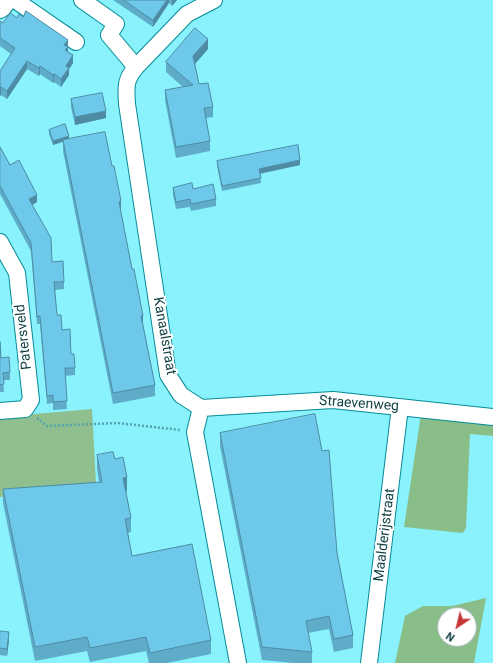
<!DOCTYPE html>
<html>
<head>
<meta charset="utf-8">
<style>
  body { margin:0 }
  #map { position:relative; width:493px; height:663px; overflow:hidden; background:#89f2fd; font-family:Roboto,sans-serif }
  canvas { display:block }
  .north { position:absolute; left:437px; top:607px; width:40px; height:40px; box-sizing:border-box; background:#fff; border:1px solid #9fb2b4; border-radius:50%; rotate:215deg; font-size:11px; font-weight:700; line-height:16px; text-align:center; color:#103f43 }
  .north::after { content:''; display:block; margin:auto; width:14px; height:18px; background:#c53639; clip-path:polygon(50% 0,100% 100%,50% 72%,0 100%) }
</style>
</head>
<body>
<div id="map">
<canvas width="493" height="663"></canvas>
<div class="north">N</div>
</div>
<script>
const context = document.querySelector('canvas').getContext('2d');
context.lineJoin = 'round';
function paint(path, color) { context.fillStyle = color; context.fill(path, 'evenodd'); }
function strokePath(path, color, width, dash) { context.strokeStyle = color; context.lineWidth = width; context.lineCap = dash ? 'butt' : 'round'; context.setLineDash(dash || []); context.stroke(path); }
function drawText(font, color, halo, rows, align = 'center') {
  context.font = font + ' Roboto,sans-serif'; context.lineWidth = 4; context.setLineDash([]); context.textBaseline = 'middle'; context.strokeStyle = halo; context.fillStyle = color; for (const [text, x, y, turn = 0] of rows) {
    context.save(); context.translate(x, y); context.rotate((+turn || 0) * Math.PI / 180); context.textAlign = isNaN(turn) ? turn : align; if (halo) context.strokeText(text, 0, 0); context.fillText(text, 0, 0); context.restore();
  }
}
const green = new Path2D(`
  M 92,409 L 96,484 L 0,497 L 0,417 Z`);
const forest = new Path2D(`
  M 421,414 L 493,422 L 493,436 L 470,434 L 466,528 L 463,533 L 404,527 Z
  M 486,598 L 474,663 L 395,663 L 405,616 L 423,606 L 452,606 ZM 445,615 L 469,615 L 469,639 L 445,639 Z`);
const path = new Path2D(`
  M 37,418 L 47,426 L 118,423 L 180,430`);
const minor = new Path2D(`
  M 15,0 L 76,42
  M 82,0 L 116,24 L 109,35 L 136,67
  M 0,10 L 3,8 L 9,0
  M 0,242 L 17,273 L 31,400 L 25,409 L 0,411
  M 201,408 L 181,395 L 168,375 L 127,104 C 126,87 125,80 136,67 L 187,14 L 214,0
  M 201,408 L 333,400 L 493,417
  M 201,408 L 195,432 L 238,663
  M 369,663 L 400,407`);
const wall = new Path2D(`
  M 113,0 L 177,0 L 172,6 L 169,3 L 153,27 Z
  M 23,17 L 68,40 L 68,52 L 73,63 L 69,69 L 69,75 L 61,87 L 54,82 L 53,83 L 40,74 L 39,76 L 27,69 L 7,99 L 1,95 L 0,96 L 0,71 L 11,54 L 0,46 L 0,21 L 3,23 L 17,18 Z
  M 208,49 L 195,64 L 199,84 L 213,107 L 213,117 L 206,118 L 210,141 L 210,151 L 176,158 L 165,100 L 165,90 L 183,87 L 166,72 L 166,62 Z
  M 71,99 L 106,118 L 75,125 L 71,107 Z
  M 49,130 L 69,139 L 121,212 L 155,385 L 155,396 L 113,404 L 63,151 L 63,142 L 53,145 L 49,134 Z
  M 0,147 L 10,165 L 37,202 L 32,205 L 52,262 L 64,282 L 64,289 L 55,290 L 57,315 L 71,354 L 75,368 L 75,375 L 65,376 L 67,409 L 53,410 L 53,403 L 47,404 L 40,324 L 37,324 L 31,251 L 0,194 Z
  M 217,161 L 300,165 L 260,173 L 261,183 L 222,191 L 217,166 Z
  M 173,188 L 193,189 L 216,199 L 216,206 L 191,211 L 190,207 L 176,209 L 173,195 Z
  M 0,342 L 1,358 L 10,372 L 10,380 L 3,380 L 4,392 L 0,392 Z
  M 220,433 L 337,553 L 353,635 L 353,648 L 334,652 L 329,629 L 308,633 L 312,652 L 312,663 L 294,663 L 262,660 L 220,446 Z
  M 97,455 L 115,459 L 127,491 L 126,491 L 131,518 L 131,532 L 128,533 L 132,556 L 211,640 L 211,654 L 167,663 L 149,663 L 146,651 L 90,662 L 87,651 L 35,661 L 3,503 L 3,489 L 99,482 L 97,469 Z
  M 0,631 L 9,640 L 7,656 L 0,655 Z`);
const shadedWall = new Path2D(`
  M 167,0 L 169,0 L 169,3 L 153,27 L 153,20 Z
  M 172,0 L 177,0 L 172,6 Z
  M 208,39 L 208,49 L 193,66 L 193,56 Z
  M 68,40 L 68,55 L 65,58 L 64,45 Z
  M 73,55 L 73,63 L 69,69 L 69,75 L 61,87 L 61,79 L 66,66 Z
  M 27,61 L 27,69 L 7,99 L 7,91 Z
  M 40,66 L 40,74 L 39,76 L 39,68 Z
  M 54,74 L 54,82 L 53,83 L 53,75 Z
  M 1,87 L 1,95 L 0,96 L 0,89 Z
  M 106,111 L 106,118 L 75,125 L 75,117 Z
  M 69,136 L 69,139 L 53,145 L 53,141 Z
  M 300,160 L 300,165 L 259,174 L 259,169 Z
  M 37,195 L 37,202 L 29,207 L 29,199 Z
  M 121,201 L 121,212 L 119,202 Z
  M 141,316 L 143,316 L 143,327 Z
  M 127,477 L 127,491 L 123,492 L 123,478 Z
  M 9,632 L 9,640 L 7,656 L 7,649 Z`);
const building = new Path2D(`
  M 124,0 L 167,0 L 153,20 Z
  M 26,11 L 68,40 L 64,45 L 68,47 L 65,50 L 73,55 L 66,66 L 69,68 L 61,79 L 54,74 L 53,75 L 40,66 L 39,68 L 27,61 L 7,91 L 1,87 L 0,89 L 0,71 L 15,48 L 0,38 L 0,21 L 3,23 L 10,13 L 17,18 L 19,14 L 23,17 Z
  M 195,28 L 208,39 L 193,56 L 199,84 L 208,83 L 213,107 L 204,108 L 210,141 L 176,147 L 165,90 L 193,85 L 166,62 Z
  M 102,93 L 106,111 L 75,117 L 71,99 Z
  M 65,124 L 69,136 L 53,141 L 49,130 Z
  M 105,132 L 112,166 L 114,166 L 121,201 L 119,202 L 132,269 L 134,269 L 143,316 L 141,316 L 155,385 L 113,393 L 63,140 Z
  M 298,145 L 300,160 L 259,169 L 261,178 L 222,186 L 217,161 Z
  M 0,147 L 10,165 L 19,160 L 37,195 L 29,199 L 51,238 L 52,262 L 63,261 L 64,282 L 54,282 L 57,315 L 61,315 L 62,330 L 70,329 L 71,354 L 74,354 L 75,368 L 65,368 L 67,401 L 53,402 L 53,395 L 47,396 L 40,316 L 37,317 L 31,243 L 0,186 Z
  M 192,183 L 193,189 L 213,184 L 216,199 L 191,204 L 190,199 L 176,202 L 173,188 Z
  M 0,342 L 1,358 L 9,357 L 10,372 L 3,373 L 4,384 L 0,385 Z
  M 315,414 L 322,451 L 329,450 L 337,553 L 353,635 L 334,639 L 329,616 L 306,621 L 312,652 L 262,647 L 220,433 Z
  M 113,452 L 115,459 L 123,457 L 127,477 L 123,478 L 131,518 L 125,519 L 132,556 L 192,544 L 211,640 L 150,653 L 146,637 L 90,648 L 87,637 L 35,647 L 3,489 L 102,482 L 97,455 Z
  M 0,631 L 9,632 L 7,649 L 0,648 Z`);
const streetNames = [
  ["Kanaalstraat",164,336,80],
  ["Patersveld",24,337,-96],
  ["Straevenweg",359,404,4],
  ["Maalderijstraat",385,535,-83]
];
paint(green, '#8fbf8e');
paint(forest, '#89be88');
strokePath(minor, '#048b96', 18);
strokePath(path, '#54a3ab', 2.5, [2, 2]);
strokePath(minor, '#fff', 16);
paint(wall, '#5facc9');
paint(shadedWall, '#4d8ca4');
paint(building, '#6ec8ea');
strokePath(building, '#4d8ca4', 1);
drawText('14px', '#103f43', '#fff', streetNames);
</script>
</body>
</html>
